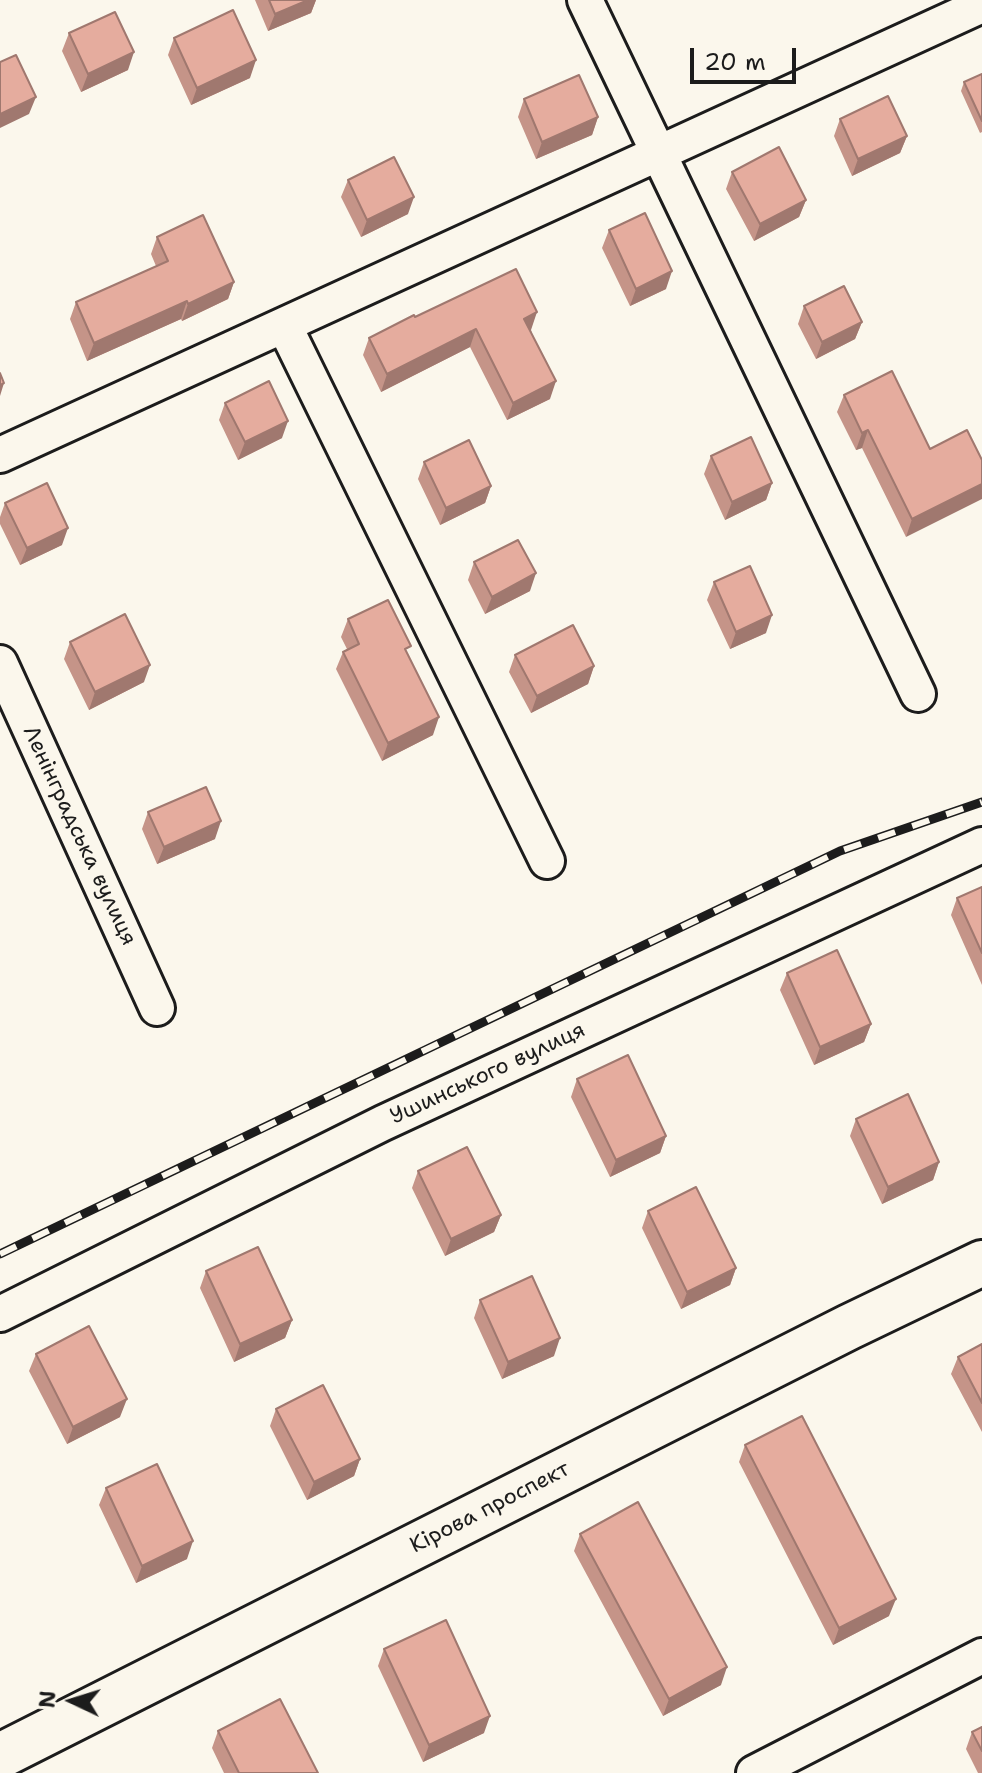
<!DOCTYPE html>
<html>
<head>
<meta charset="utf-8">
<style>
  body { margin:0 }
  #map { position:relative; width:982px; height:1773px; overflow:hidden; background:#fbf7ec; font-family:"Shantell Sans",sans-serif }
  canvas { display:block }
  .north { position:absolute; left:32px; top:1661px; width:80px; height:80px; -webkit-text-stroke:6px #fbf7ec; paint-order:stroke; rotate:274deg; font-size:22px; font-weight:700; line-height:32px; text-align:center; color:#1c1c1c }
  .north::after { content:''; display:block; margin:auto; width:28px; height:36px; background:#1c1c1c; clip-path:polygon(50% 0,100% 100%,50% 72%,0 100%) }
  .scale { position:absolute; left:690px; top:48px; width:106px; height:36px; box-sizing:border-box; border:4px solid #1c1c1c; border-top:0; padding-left:10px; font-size:24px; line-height:28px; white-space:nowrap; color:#1c1c1c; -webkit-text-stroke:6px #fbf7ec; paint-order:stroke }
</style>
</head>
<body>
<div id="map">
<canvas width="982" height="1773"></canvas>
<div class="north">N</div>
<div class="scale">20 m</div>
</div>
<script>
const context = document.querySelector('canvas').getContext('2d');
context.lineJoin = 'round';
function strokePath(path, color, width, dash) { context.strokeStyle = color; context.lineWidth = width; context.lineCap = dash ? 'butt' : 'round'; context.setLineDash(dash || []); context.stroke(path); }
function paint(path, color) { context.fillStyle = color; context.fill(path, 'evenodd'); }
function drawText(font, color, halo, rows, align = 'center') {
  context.font = font + ' "Shantell Sans",sans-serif'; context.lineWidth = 6; context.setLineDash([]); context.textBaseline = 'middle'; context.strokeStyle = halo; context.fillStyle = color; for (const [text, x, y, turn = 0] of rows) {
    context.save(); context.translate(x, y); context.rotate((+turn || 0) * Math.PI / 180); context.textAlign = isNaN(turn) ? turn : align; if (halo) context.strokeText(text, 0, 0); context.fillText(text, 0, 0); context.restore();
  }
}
const street = new Path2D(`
  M 585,0 L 918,694
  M 284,325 L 547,861
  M 0,455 L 982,5
  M 0,663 L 157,1008
  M 0,1314 L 383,1123 L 982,845
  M 754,1773 L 982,1656`);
const secondary = new Path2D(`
  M 0,1756 L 849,1327 L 982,1263`);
const rail = new Path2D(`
  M 0,1254 L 840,851 L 982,802`);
const wall = new Path2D(`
  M 255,0 L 316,0 L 311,13 L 268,31 Z
  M 69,33 L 128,70 L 81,92 L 62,51 Z
  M 174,38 L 250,78 L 191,105 L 168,55 Z
  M 982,74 L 982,132 L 980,133 L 961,91 L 964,82 Z
  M 524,99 L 598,117 L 592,135 L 536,159 L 518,117 Z
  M 840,119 L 907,136 L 900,153 L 852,176 L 834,136 Z
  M 732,172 L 806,200 L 799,217 L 754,241 L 726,189 Z
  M 348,180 L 408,214 L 361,237 L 341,197 Z
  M 609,230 L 666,289 L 630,306 L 602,248 Z
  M 157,237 L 234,282 L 228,299 L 182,321 L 181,319 L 87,361 L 70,319 L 76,302 L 156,266 L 151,254 Z
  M 804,306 L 862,322 L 855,339 L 816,359 L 798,324 Z
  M 415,317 L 531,330 L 550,399 L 507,420 L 470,347 L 381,392 L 363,355 L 369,338 Z
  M 844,395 L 930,449 L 967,430 L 906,537 L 862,448 L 856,450 L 837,412 Z
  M 225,403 L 282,438 L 238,460 L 219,420 Z
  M 711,456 L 772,483 L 766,500 L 725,520 L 704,474 Z
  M 424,462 L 491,486 L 485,503 L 440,525 L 418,479 Z
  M 5,503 L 62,545 L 20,565 L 0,524 L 0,517 Z
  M 474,562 L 530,591 L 485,614 L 468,580 Z
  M 714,582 L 766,633 L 730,649 L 707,600 Z
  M 348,619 L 408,654 L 433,735 L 382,761 L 336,669 L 343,652 L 347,649 L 341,637 Z
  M 70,642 L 144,682 L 89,710 L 64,659 Z
  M 515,655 L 594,666 L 588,684 L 531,713 L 509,672 Z
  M 148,812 L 215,839 L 157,864 L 142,829 Z
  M 982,887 L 982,985 L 951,915 L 957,898 Z
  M 787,973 L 871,1024 L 864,1042 L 814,1065 L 780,990 Z
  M 577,1079 L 666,1136 L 660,1153 L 610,1177 L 571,1097 Z
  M 856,1119 L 939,1162 L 933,1180 L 882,1204 L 850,1136 Z
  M 418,1171 L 501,1215 L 494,1232 L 445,1256 L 412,1188 Z
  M 648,1211 L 736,1268 L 730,1285 L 681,1309 L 642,1228 Z
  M 206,1271 L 292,1320 L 285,1338 L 234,1362 L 200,1288 Z
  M 480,1300 L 554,1356 L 502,1379 L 474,1318 Z
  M 982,1344 L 982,1432 L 951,1374 L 958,1357 Z
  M 36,1354 L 120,1417 L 67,1444 L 29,1371 Z
  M 276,1409 L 360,1459 L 354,1476 L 307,1500 L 270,1426 Z
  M 745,1445 L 889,1616 L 833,1645 L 739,1462 Z
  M 106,1488 L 187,1559 L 136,1583 L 99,1505 Z
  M 580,1534 L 721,1685 L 663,1716 L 574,1551 Z
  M 384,1649 L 484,1733 L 423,1762 L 378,1666 Z
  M 982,1727 L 982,1773 L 978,1773 L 966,1749 L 972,1732 Z
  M 218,1731 L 318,1773 L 224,1773 L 212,1748 Z`);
const shadedWall = new Path2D(`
  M 308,0 L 316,0 L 311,13 L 268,31 L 275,14 Z
  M 134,52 L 128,70 L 81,92 L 88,74 Z
  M 256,60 L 250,78 L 191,105 L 197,88 Z
  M 36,97 L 29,114 L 0,128 L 0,114 Z
  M 598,117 L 592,135 L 536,159 L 542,142 Z
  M 907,136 L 900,153 L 852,176 L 858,159 Z
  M 414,197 L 408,214 L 361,237 L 367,220 Z
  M 806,200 L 799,217 L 754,241 L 760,224 Z
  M 672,271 L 666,289 L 630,306 L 636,289 Z
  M 234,282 L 228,299 L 182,321 L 188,304 Z
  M 187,301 L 181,319 L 87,361 L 94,343 Z
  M 537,312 L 531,330 L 518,336 L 524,319 Z
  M 862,322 L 855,339 L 816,359 L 822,342 Z
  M 476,329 L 470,347 L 381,392 L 387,374 Z
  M 556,381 L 550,399 L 507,420 L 513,403 Z
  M 4,383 L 0,396 L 0,385 Z
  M 288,421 L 282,438 L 238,460 L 245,442 Z
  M 868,430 L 862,448 L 856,450 L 862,433 Z
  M 772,483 L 766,500 L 725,520 L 732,502 Z
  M 982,484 L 982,499 L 906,537 L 912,519 Z
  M 491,486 L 485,503 L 440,525 L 446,508 Z
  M 68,528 L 62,545 L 20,565 L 27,548 Z
  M 536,573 L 530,591 L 485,614 L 492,597 Z
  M 772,615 L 766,633 L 730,649 L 736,632 Z
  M 150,665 L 144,682 L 89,710 L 95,692 Z
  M 594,666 L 588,684 L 531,713 L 537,696 Z
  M 439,717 L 433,735 L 382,761 L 388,743 Z
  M 221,821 L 215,839 L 157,864 L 164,847 Z
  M 871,1024 L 864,1042 L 814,1065 L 820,1047 Z
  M 666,1136 L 660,1153 L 610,1177 L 616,1160 Z
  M 939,1162 L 933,1180 L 882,1204 L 888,1187 Z
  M 501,1215 L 494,1232 L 445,1256 L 451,1239 Z
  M 736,1268 L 730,1285 L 681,1309 L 687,1292 Z
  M 292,1320 L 285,1338 L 234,1362 L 240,1344 Z
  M 560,1338 L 554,1356 L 502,1379 L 508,1362 Z
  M 127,1399 L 120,1417 L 67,1444 L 73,1427 Z
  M 360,1459 L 354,1476 L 307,1500 L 314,1482 Z
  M 193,1541 L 187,1559 L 136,1583 L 142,1566 Z
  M 896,1599 L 889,1616 L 833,1645 L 839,1628 Z
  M 727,1667 L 721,1685 L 663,1716 L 669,1699 Z
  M 490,1716 L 484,1733 L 423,1762 L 429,1745 Z`);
const building = new Path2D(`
  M 269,0 L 308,0 L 275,14 Z
  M 233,10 L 256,60 L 197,88 L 174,38 Z
  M 115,12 L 134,52 L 88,74 L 69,33 Z
  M 16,55 L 36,97 L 0,114 L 0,62 Z
  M 982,74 L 982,121 L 964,82 Z
  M 579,75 L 598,117 L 542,142 L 524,99 Z
  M 888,96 L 907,136 L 858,159 L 840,119 Z
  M 779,147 L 806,200 L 760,224 L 732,172 Z
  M 394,157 L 414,197 L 367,220 L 348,180 Z
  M 645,213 L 672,271 L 636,289 L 609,230 Z
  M 203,215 L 234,282 L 188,304 L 187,301 L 94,343 L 76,302 L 168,261 L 157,237 Z
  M 516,269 L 537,312 L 524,319 L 556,381 L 513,403 L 476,329 L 387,374 L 369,338 L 414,315 L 415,317 Z
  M 844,286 L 862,322 L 822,342 L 804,306 Z
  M 892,371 L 930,449 L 967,430 L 982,460 L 982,484 L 912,519 L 868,430 L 862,433 L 844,395 Z
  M 0,373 L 4,383 L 0,385 Z
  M 269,381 L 288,421 L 245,442 L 225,403 Z
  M 751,437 L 772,483 L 732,502 L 711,456 Z
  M 469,440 L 491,486 L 446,508 L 424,462 Z
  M 47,483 L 68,528 L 27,548 L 5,503 Z
  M 518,540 L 536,573 L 492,597 L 474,562 Z
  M 750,566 L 772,615 L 736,632 L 714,582 Z
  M 388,600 L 411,646 L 405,649 L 439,717 L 388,743 L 343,652 L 359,644 L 348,619 Z
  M 125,614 L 150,665 L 95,692 L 70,642 Z
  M 573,625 L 594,666 L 537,696 L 515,655 Z
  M 206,787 L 221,821 L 164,847 L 148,812 Z
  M 982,887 L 982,953 L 957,898 Z
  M 837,950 L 871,1024 L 820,1047 L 787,973 Z
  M 628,1055 L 666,1136 L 616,1160 L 577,1079 Z
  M 908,1094 L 939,1162 L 888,1187 L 856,1119 Z
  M 467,1147 L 501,1215 L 451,1239 L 418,1171 Z
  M 696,1187 L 736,1268 L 687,1292 L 648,1211 Z
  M 258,1247 L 292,1320 L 240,1344 L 206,1271 Z
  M 532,1276 L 560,1338 L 508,1362 L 480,1300 Z
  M 89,1326 L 127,1399 L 73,1427 L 36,1354 Z
  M 982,1344 L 982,1403 L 958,1357 Z
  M 323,1385 L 360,1459 L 314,1482 L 276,1409 Z
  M 802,1416 L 896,1599 L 839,1628 L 745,1445 Z
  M 157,1464 L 193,1541 L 142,1566 L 106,1488 Z
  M 638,1502 L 727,1667 L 669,1699 L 580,1534 Z
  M 446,1620 L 490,1716 L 429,1745 L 384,1649 Z
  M 280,1699 L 318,1773 L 239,1773 L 218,1731 Z
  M 982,1727 L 982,1751 L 972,1732 Z`);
const streetNames = [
  ["Ленінградська вулиця",79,836,65],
  ["Ушинського вулиця",488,1074,-25],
  ["Кірова проспект",490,1508,-27]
];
strokePath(street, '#1c1c1c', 40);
strokePath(secondary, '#1c1c1c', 50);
strokePath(street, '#fbf7ec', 34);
strokePath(secondary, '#fbf7ec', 44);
strokePath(rail, '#1c1c1c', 9);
strokePath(rail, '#fbf7ec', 6, [18]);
paint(wall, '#c59488');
paint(shadedWall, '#a0786f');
paint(building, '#e5ac9e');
strokePath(building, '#a0786f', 2);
drawText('22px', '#1c1c1c', '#fbf7ec', streetNames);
</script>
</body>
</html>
